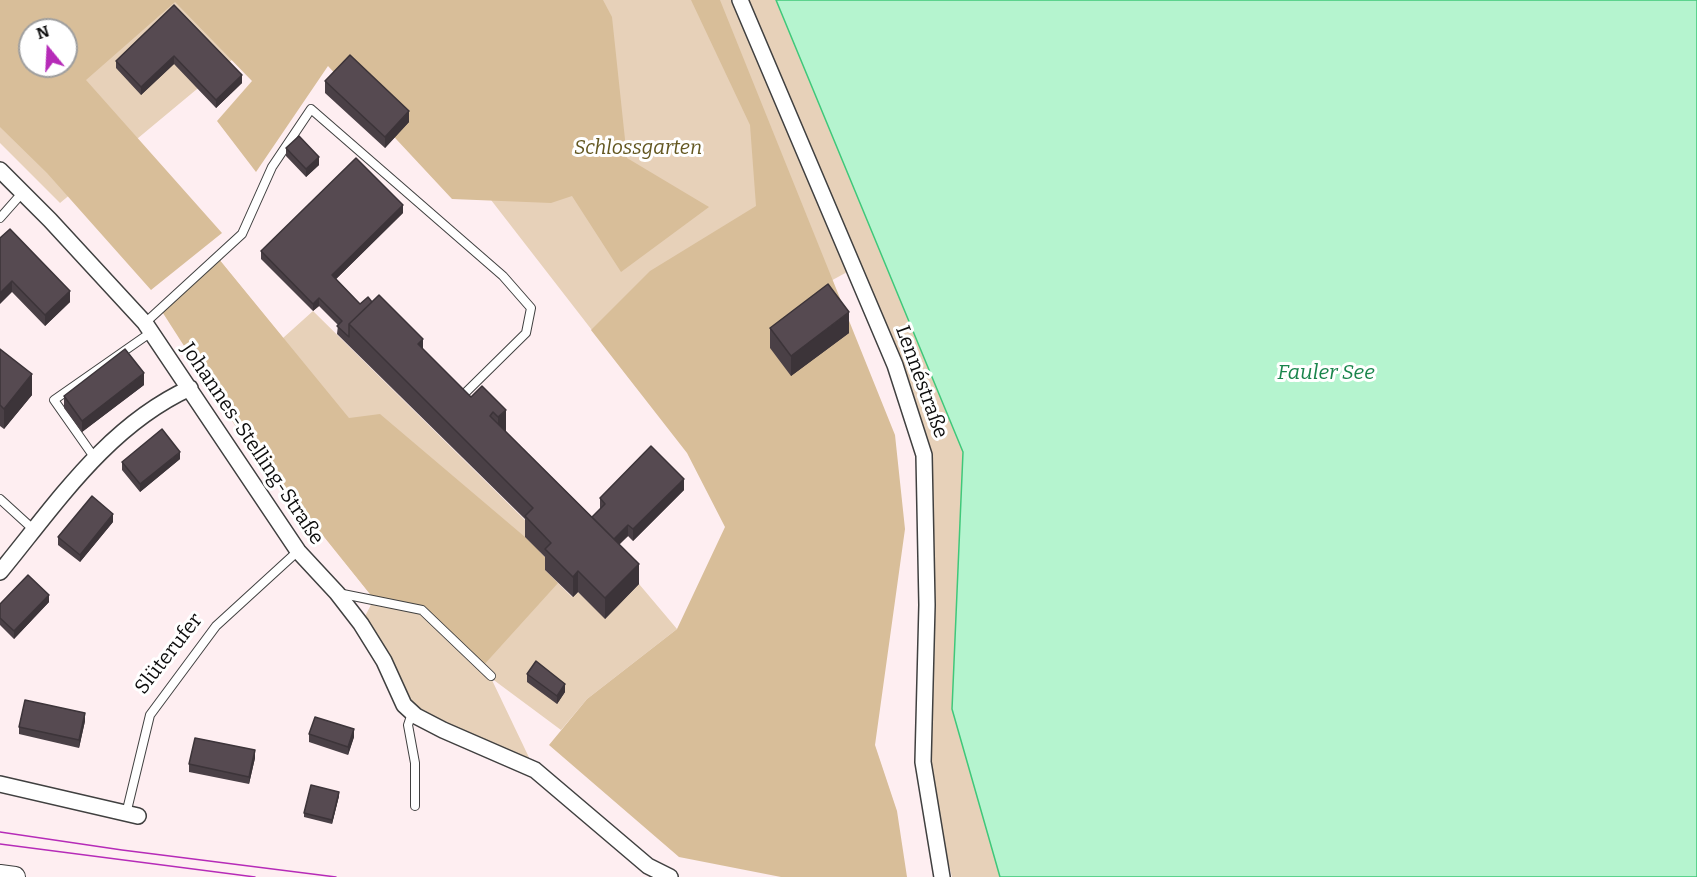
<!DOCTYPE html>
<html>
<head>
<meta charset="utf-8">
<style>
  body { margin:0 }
  #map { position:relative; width:1697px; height:877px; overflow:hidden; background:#feeef1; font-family:Bitter,serif }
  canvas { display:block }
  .north { position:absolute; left:18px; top:18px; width:60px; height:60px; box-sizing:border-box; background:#fff; border:2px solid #9e9e9e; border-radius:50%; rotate:342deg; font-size:16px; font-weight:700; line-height:24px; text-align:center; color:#0d0d0d }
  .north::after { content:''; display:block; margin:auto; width:21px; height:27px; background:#b62bb8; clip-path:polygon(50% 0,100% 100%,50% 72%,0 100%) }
</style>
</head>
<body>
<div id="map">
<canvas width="1697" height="877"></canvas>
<div class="north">N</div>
</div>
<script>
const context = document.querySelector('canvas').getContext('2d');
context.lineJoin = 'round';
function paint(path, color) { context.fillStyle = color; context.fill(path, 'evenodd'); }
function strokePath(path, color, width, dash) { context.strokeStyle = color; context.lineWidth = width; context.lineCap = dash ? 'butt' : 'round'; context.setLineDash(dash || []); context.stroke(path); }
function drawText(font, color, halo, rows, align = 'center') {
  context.font = font + ' Bitter,serif'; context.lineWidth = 6; context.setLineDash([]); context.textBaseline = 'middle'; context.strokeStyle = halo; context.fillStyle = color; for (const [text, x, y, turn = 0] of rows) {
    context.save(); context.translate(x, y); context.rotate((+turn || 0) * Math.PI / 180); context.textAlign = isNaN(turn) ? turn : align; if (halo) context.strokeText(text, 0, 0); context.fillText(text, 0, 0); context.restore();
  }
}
const green = new Path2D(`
  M 0,0 L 304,0 L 60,203 L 0,143 ZM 30,30 L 66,30 L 66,66 L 30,66 Z
  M 336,0 L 737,0 L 849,271 L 636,387 Z
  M 740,0 L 776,0 L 963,452 L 952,709 L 1000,877 L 952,877 L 923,762 L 924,455 Z
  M 218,258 L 283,338 L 313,311 L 533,528 L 545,570 L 572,597 L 578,592 L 605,618 L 639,584 L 677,629 L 587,699 L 561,730 L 491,678 L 535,770 L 443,730 L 396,687 L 361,624 L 374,599 L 236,427 Z`);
const forest = new Path2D(`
  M 0,0 L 603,0 L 612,17 L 627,158 L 709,207 L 621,272 L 572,196 L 551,203 L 452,199 L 328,66 L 256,172 L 217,121 L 252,81 L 175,2 L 86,80 L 222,233 L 151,290 L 47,173 L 0,127 ZM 30,30 L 66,30 L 66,66 L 30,66 Z
  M 691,0 L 720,0 L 895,435 L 905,529 L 875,745 L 897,811 L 907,877 L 781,877 L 679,857 L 549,745 L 587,699 L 677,629 L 725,527 L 687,453 L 591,330 L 650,271 L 756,206 L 750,125 Z
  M 218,258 L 349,418 L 380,414 L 525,537 L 551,563 L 545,570 L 558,583 L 482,667 L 422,610 L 374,599 L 236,427 L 161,310 Z`);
const water = new Path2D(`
  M 776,0 L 1697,0 L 1697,877 L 1000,877 L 952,709 L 963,452 Z`);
const service = new Path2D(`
  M 0,218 L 23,192
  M 145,323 L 242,234 L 272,167 L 311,109 L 503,276 L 531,308 L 526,333 L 459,399
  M 94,457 L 54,400 L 150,333
  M 0,499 L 34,530
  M 338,593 L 422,610 L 491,676
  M 412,713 L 408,725 L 415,763 L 415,806
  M 126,814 L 150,715 L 216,626 L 298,551`);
const minor = new Path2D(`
  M 740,0 L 895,365 L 924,455 L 927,605 L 923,762 L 942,877
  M 0,170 L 50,220 L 145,323 L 298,551 L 337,593 L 361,624 L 384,661 L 404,705 L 416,716 L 443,730 L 535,770 L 648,866 L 670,877
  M 0,572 C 56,504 107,426 190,388
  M 0,784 L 138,816`);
const tertiary = new Path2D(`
  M 0,875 L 15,877`);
const tram = new Path2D(`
  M 0,832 L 122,850 L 336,877
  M 0,844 L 255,877`);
const wall = new Path2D(`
  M 174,5 L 242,83 L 216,108 L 174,64 L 141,95 L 116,68 L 116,61 Z
  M 325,81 L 409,122 L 385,148 L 325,93 Z
  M 286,148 L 319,165 L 306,177 L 286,156 Z
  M 403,213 L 336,279 L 360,304 L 423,349 L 471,397 L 482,386 L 505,431 L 592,517 L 600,509 L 600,498 L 684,490 L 633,541 L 628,536 L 619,544 L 639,584 L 605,619 L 578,592 L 573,597 L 545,570 L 545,557 L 525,537 L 525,519 L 337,334 L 338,325 L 319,306 L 313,311 L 261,259 L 261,251 Z
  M 0,238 L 70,302 L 45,326 L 12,292 Z
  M 770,328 L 849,333 L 791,376 L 770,348 Z
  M 0,349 L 32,395 L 4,429 L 0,426 Z
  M 144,385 L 82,432 L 64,408 L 64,396 Z
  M 180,459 L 140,492 L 122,470 L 122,462 Z
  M 113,522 L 80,562 L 58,545 L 58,537 Z
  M 49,602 L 14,639 L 0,625 L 0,604 Z
  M 527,674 L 565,692 L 557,704 L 527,682 Z
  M 85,721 L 79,748 L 19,734 L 19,727 Z
  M 309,734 L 354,737 L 348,755 L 309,742 Z
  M 255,758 L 249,784 L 189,772 L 189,764 Z
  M 339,796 L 332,824 L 304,817 L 304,813 Z`);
const shadedWall = new Path2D(`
  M 174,56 L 174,64 L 141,95 L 141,87 Z
  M 242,75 L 242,83 L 216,108 L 216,100 Z
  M 409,111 L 409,122 L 385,148 L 385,137 Z
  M 319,157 L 319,165 L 306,177 L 306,169 Z
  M 403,205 L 403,213 L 332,283 L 332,275 Z
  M 12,281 L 12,292 L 0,304 L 0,293 Z
  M 70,291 L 70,302 L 45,326 L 45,315 Z
  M 319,298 L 319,306 L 313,311 L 313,304 Z
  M 849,312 L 849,333 L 791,376 L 791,356 Z
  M 423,339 L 423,360 L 418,344 Z
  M 144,373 L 144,385 L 82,432 L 82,421 Z
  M 32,374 L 32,395 L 4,429 L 4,409 Z
  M 506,410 L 506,431 L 498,438 L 498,417 Z
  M 180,452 L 180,459 L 140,492 L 140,484 Z
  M 684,479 L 684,490 L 633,541 L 633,529 Z
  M 113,514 L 113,522 L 80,562 L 80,555 Z
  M 628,525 L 628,536 L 609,555 L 609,543 Z
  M 639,564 L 639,584 L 605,619 L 605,598 Z
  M 578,571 L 578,592 L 573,597 L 573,577 Z
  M 49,595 L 49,602 L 14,639 L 14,631 Z
  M 565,684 L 565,692 L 557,704 L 557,696 Z
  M 85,713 L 85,721 L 79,748 L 79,740 Z
  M 354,729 L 354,737 L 348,755 L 348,747 Z
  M 255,750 L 255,758 L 249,784 L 249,777 Z
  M 339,792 L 339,796 L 332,824 L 332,820 Z`);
const building = new Path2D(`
  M 174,5 L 242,75 L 216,100 L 174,56 L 141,87 L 116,61 Z
  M 350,55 L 409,111 L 385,137 L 325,81 Z
  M 299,136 L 319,157 L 306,169 L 286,148 Z
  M 356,158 L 403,205 L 332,275 L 360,304 L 368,297 L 372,302 L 349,324 L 349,337 L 337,326 L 342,321 L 319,298 L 313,304 L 261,251 Z
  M 10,229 L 70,291 L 45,315 L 12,281 L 0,293 L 0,238 Z
  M 828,284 L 849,312 L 791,356 L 770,328 Z
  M 379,295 L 423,339 L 418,344 L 471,397 L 482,386 L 506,410 L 498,417 L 493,412 L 490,416 L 639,564 L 605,598 L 578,571 L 573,577 L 545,549 L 551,543 L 525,516 L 533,508 L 349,324 Z
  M 0,349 L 32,374 L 4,409 L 0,405 Z
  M 125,349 L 144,373 L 82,421 L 64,396 Z
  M 162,429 L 180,452 L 140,484 L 122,462 Z
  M 651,446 L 684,479 L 633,529 L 628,525 L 614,539 L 592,517 L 605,504 L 600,498 Z
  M 92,496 L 113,514 L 80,555 L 58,537 Z
  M 28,575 L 49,595 L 14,631 L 0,618 L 0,604 Z
  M 536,661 L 565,684 L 557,696 L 527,674 Z
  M 25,700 L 85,713 L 79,740 L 19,727 Z
  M 315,717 L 354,729 L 348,747 L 309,734 Z
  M 195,738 L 255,750 L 249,777 L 189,764 Z
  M 311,785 L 339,792 L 332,820 L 304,813 Z`);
const parkNames = [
  ["Schlossgarten",638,148]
];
const streetNames = [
  ["Lennéstraße",921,382,70],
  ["Johannes-Stelling-Straße",252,444,56],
  ["Slüterufer",169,654,-52]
];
const waterNames = [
  ["Fauler See",1326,373]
];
paint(green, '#e7d1b9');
paint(forest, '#d8be99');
paint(water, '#b5f4cf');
strokePath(water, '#3fc87a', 1.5);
strokePath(service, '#404040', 10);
strokePath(minor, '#404040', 18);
strokePath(tertiary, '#404040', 22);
strokePath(service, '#fff', 8);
strokePath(minor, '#fff', 15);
strokePath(tertiary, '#fff', 20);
strokePath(tram, '#b62bb8', 1.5);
paint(wall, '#4a4046');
paint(shadedWall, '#3c3439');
paint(building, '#564a51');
strokePath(building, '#3c3439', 1.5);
drawText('italic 20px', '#635720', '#fff', parkNames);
drawText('20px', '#0d0d0d', '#fff', streetNames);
drawText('italic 21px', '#1a854c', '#fff', waterNames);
</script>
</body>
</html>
